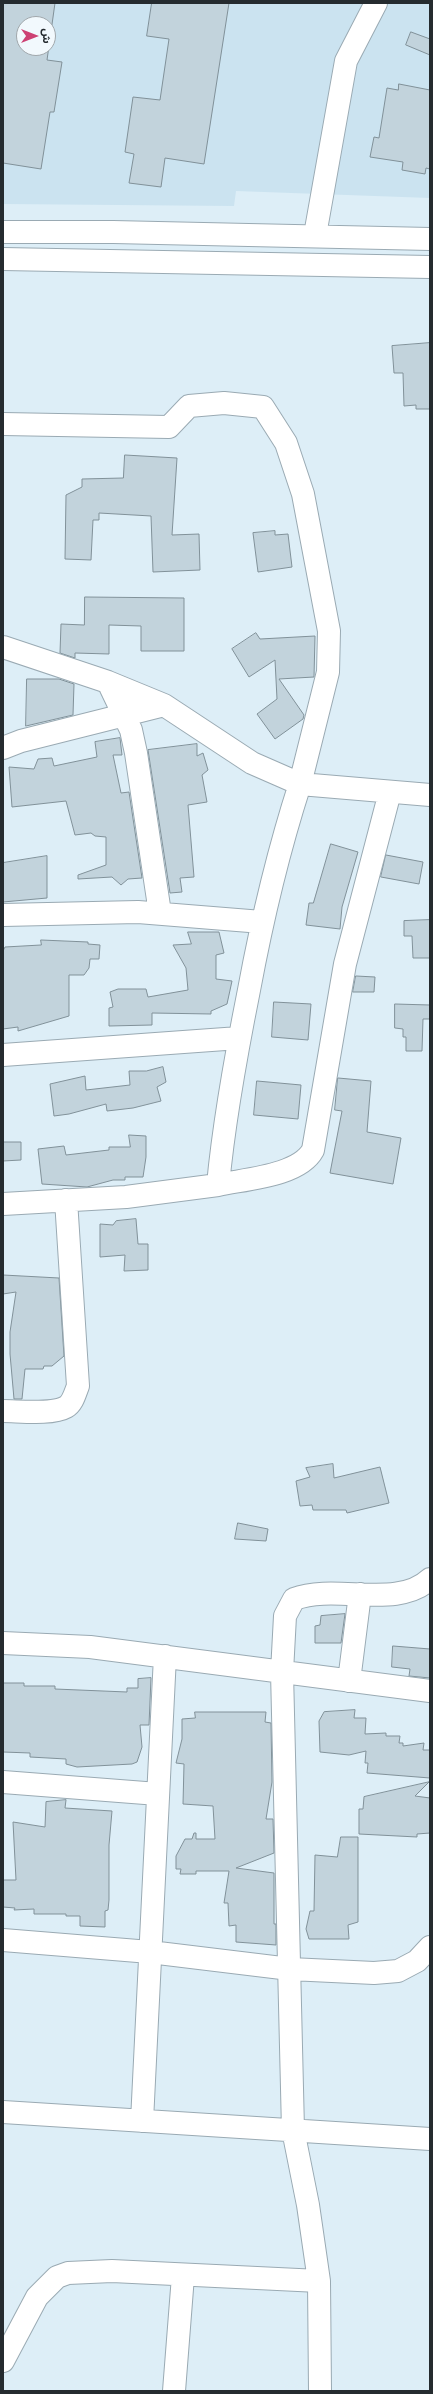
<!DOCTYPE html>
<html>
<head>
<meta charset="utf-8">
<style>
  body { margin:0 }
  #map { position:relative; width:433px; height:2394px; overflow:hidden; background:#ddeef7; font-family:"Public Sans","Noto Sans Arabic",sans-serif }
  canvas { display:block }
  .frame { position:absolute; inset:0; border:4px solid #252b2f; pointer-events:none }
  .north { position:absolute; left:16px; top:16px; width:40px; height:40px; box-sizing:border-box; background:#f2f9fd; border:1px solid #a0a7ab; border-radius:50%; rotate:90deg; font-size:11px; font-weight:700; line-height:16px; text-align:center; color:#252b2f }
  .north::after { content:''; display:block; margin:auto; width:14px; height:18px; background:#cd4173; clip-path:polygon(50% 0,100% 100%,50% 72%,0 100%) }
</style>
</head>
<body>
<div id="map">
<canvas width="433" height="2394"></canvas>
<div class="frame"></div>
<div class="north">ش</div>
</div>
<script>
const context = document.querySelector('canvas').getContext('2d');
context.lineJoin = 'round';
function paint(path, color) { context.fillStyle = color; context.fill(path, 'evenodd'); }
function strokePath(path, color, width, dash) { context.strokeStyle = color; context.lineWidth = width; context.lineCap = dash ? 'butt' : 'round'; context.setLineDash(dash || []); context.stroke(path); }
const built = new Path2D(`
  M 3,3 L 430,3 L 430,198 L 236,191 L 234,206 L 3,204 ZM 24,24 L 48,24 L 48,48 L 24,48 Z`);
const building = new Path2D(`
  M 3,3 L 55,3 L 47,60 L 62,62 L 54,112 L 50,112 L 41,169 L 3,163 ZM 24,24 L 48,24 L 48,48 L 24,48 Z
  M 152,3 L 229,3 L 204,164 L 165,158 L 161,187 L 129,183 L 134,154 L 125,152 L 133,97 L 160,100 L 169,39 L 147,36 Z
  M 411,32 L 430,39 L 430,55 L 406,45 Z
  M 399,84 L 430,90 L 430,169 L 426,168 L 425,174 L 402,170 L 403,162 L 370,157 L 374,137 L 379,138 L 387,88 L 398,90 Z
  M 430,343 L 430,409 L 416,409 L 416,405 L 404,406 L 403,373 L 394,373 L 392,346 Z
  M 125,455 L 177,458 L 172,535 L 199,534 L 200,570 L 153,572 L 151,516 L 99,513 L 99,520 L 93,520 L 91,560 L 65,559 L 66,495 L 82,487 L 82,479 L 123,478 Z
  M 275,531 L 275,535 L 288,534 L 292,567 L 258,572 L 253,533 Z
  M 85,597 L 184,598 L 184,651 L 141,651 L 141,626 L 109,625 L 109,654 L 75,653 L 75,658 L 60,653 L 61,624 L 84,625 Z
  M 256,633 L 260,639 L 315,636 L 314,677 L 279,679 L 304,715 L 303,719 L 275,739 L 257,714 L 277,699 L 275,660 L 249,677 L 232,649 Z
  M 27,679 L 59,679 L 74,684 L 73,715 L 26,726 Z
  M 120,738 L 122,755 L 113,755 L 121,793 L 129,792 L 142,878 L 128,879 L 121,885 L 112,877 L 78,879 L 78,875 L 106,865 L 106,837 L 95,836 L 91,833 L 75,835 L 66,801 L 12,807 L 9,767 L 34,769 L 38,759 L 52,758 L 54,766 L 97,757 L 95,742 Z
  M 197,744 L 197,756 L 203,753 L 208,770 L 202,775 L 207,802 L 188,805 L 194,877 L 180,878 L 182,892 L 170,893 L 148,750 Z
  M 331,844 L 358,852 L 342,907 L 340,929 L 306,925 L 309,903 L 313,903 Z
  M 386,855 L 423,862 L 419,884 L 381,877 Z
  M 47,856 L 47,898 L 3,902 L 3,863 Z
  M 430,920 L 430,958 L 413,958 L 412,936 L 404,936 L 404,921 Z
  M 188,932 L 219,932 L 224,953 L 216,955 L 216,979 L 232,981 L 227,1004 L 211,1011 L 211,1014 L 152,1013 L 152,1025 L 109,1026 L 109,1008 L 113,1007 L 110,992 L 118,989 L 146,989 L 148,997 L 188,990 L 186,968 L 173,945 L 191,944 Z
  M 41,940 L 88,942 L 88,944 L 100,945 L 99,959 L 90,959 L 89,968 L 84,975 L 69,975 L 69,1016 L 18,1031 L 18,1027 L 3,1029 L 3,951 L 5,947 L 41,945 Z
  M 356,976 L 375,977 L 374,992 L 353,992 Z
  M 274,1002 L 311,1004 L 308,1040 L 272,1037 Z
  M 395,1004 L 430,1005 L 430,1019 L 423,1019 L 422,1051 L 406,1051 L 406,1037 L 403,1037 L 403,1029 L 395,1028 Z
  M 163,1067 L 166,1082 L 157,1087 L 161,1101 L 133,1108 L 107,1111 L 106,1104 L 69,1114 L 54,1116 L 50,1084 L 85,1076 L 86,1090 L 130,1085 L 129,1071 L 146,1071 Z
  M 338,1078 L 371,1081 L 367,1132 L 401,1138 L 393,1184 L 330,1173 L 342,1111 L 335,1110 Z
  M 257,1081 L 301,1085 L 298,1119 L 254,1115 Z
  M 129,1135 L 146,1136 L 146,1157 L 143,1177 L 125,1177 L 125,1180 L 113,1180 L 87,1187 L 42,1184 L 38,1149 L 64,1146 L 66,1155 L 109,1150 L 109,1147 L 130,1147 Z
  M 3,1142 L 21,1142 L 21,1160 L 3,1161 Z
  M 136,1219 L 138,1244 L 148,1244 L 148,1270 L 124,1271 L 125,1255 L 100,1257 L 100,1224 L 113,1225 L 116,1221 Z
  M 3,1275 L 59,1278 L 64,1356 L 52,1366 L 44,1366 L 43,1369 L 25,1369 L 22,1399 L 14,1399 L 10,1354 L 10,1332 L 16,1292 L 3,1294 Z
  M 333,1464 L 334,1478 L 380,1467 L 389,1503 L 347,1513 L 346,1510 L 313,1510 L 312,1505 L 300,1506 L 296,1481 L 310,1477 L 306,1468 Z
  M 238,1523 L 268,1529 L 266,1541 L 235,1539 Z
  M 345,1614 L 341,1643 L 315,1643 L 315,1626 L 320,1625 L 321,1616 Z
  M 393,1646 L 430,1649 L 430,1678 L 409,1676 L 410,1669 L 392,1667 Z
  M 151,1678 L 149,1725 L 140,1725 L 142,1747 L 137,1762 L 132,1764 L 77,1767 L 66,1764 L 66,1759 L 30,1757 L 30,1753 L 3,1752 L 3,1683 L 24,1683 L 24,1686 L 55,1686 L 55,1689 L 127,1692 L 127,1688 L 138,1688 L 138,1679 Z
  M 355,1710 L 354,1718 L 366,1718 L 365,1734 L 386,1733 L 386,1736 L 400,1736 L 399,1743 L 403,1743 L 403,1746 L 424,1743 L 423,1750 L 430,1750 L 430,1778 L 367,1773 L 368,1763 L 365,1763 L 366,1751 L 349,1755 L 320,1752 L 319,1721 L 324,1712 Z
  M 195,1712 L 266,1712 L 265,1722 L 271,1723 L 272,1782 L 266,1819 L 273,1819 L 274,1853 L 236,1868 L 274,1873 L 274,1924 L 276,1924 L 276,1945 L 236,1942 L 236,1925 L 229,1926 L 228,1903 L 224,1903 L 229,1871 L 196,1871 L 196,1874 L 180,1874 L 181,1869 L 176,1869 L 176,1856 L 185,1839 L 192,1839 L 194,1833 L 196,1833 L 196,1839 L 215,1839 L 213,1806 L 183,1804 L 184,1764 L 176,1763 L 182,1739 L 182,1719 L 195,1718 Z
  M 429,1782 L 415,1796 L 430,1798 L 430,1833 L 417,1834 L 417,1837 L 359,1834 L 359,1809 L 363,1809 L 364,1797 Z
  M 66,1800 L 65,1808 L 112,1811 L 109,1845 L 109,1900 L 108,1910 L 105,1911 L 105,1927 L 80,1926 L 80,1916 L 66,1916 L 66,1914 L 34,1914 L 34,1909 L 14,1910 L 15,1908 L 3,1907 L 3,1880 L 16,1880 L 13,1822 L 45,1827 L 46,1802 Z
  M 341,1837 L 358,1837 L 358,1922 L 348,1925 L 349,1939 L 309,1939 L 306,1929 L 310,1911 L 314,1911 L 315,1855 L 337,1857 Z`);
const minor = new Path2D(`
  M 3,232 L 113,232 L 430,239
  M 315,235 L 346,61 L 376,3
  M 3,259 L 430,267
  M 3,424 L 169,427 L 189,406 L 224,403 L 263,407 L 286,443 L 303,494 L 329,631 L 328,672 L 300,784 L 252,763 L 164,705 L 108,682 L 3,647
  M 108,682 L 131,730 L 136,753 L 160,913
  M 3,748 L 21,741 L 164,705
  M 3,915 L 138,912 L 262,922
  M 3,1055 L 239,1038
  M 218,1185 C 245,1179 299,1176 313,1150 L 345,964 L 390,792
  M 3,1204 L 126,1197 L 218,1185 C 224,1120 236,1055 249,990 C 262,920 278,852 300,784 L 430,795
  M 3,1411 C 19,1411 52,1415 66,1407 C 73,1403 75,1393 78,1386 L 66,1200
  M 3,1643 L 90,1647 L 430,1691
  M 349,1681 L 360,1594
  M 3,1782 L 158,1794
  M 3,1940 L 150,1952 L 290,1969 L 374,1973 L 398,1971 L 417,1961 L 430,1947
  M 3,2112 L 430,2139
  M 142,2121 L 165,1656
  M 3,2361 L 37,2297 L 57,2277 L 68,2273 L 112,2271 L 319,2281
  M 174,2391 L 183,2276
  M 320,2391 L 319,2281 L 308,2205 L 293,2130 L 282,1672 L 285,1616 L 294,1599 C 336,1583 397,1610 430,1579`);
paint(built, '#cbe3f0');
paint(building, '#c2d3dc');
strokePath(building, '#819199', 1);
strokePath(minor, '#9aaab3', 24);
strokePath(minor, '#fff', 22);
</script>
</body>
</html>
